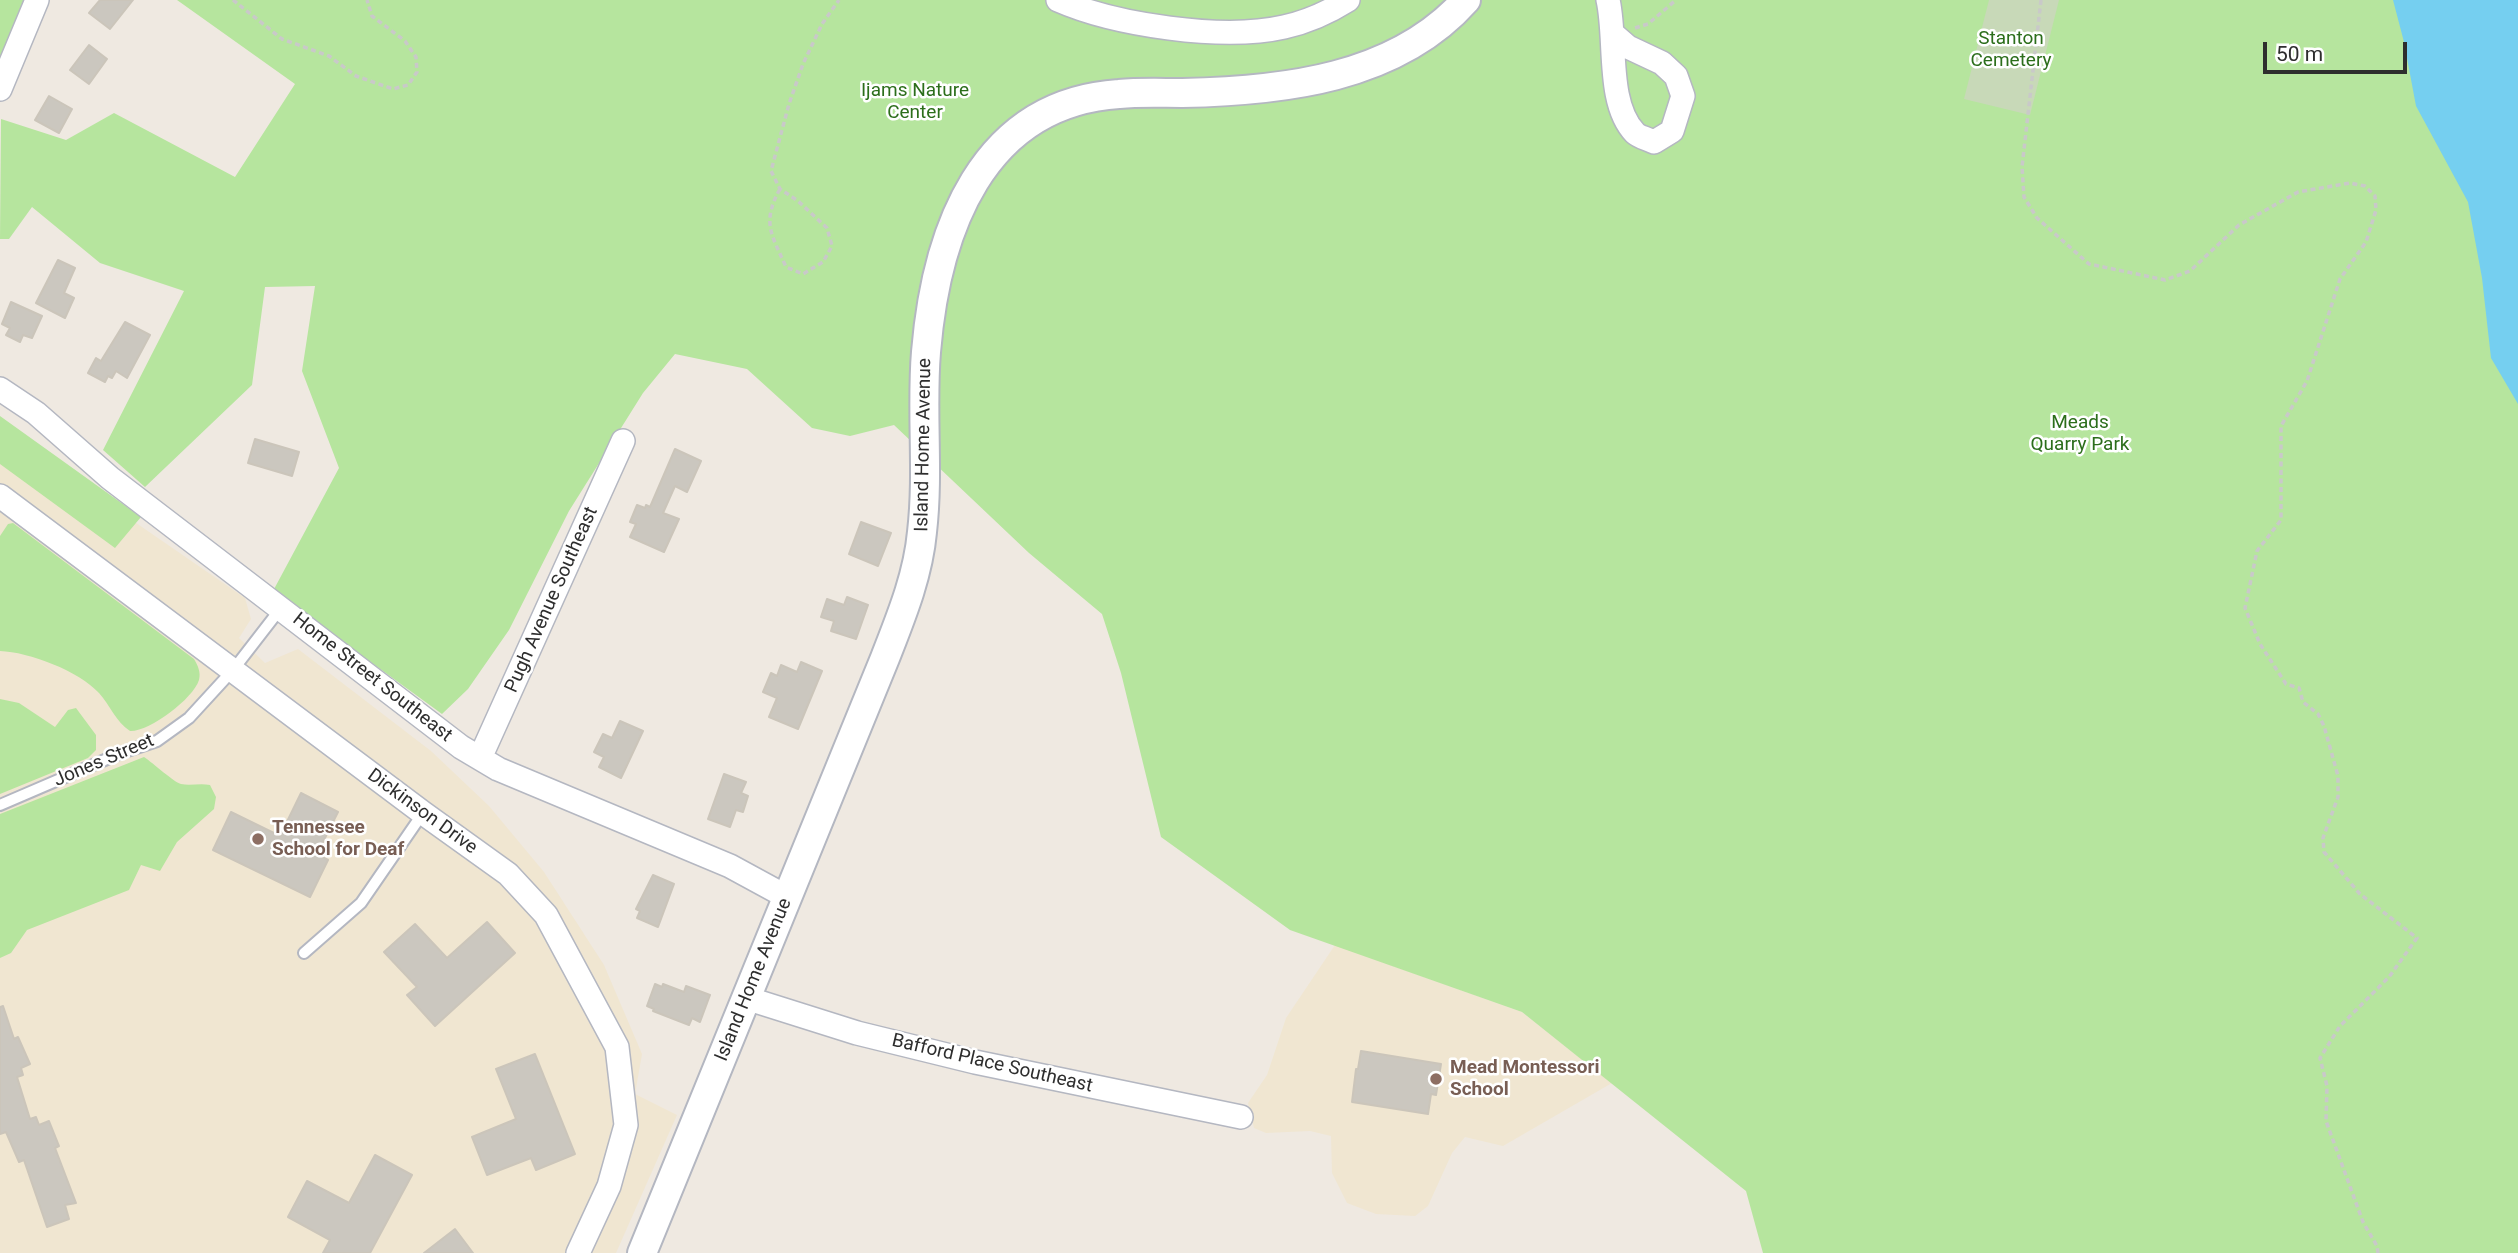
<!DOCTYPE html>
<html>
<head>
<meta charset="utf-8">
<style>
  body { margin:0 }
  #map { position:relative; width:2518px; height:1253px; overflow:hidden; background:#efe9e1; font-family:Roboto,sans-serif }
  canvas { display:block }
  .scale { position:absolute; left:2263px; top:42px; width:144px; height:32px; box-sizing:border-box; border:4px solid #2e2e2e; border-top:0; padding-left:9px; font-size:21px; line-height:24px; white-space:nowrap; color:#2e2e2e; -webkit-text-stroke:5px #fff; paint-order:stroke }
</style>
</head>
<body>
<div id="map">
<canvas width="2518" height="1253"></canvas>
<div class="scale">50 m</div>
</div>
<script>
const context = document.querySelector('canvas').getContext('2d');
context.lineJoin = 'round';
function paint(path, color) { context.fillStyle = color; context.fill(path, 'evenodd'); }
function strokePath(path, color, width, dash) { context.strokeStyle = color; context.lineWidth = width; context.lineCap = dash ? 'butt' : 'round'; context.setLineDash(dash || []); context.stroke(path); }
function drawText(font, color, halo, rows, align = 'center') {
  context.font = font + ' Roboto,sans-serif'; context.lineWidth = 5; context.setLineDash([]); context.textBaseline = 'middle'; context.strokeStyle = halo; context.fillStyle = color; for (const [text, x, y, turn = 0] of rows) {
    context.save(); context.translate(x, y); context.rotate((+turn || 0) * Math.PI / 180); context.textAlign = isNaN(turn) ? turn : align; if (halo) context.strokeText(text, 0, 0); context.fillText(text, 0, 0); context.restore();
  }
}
const education = new Path2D(`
  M 0,440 L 52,465 L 245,598 L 251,619 L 239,638 L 265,663 L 298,649 L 431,751 L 489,806 L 544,872 L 604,965 L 642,1054 L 635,1094 L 677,1115 L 616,1253 L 0,1253 Z
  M 1335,945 L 1522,1012 L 1612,1083 L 1503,1146 L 1465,1137 L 1452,1153 L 1428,1206 L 1415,1216 L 1376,1214 L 1347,1203 L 1332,1173 L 1331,1136 L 1310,1131 L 1266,1133 L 1254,1128 L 1248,1103 L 1267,1075 L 1286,1018 Z`);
const green = new Path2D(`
  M 0,0 L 27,0 L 0,66 Z
  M 177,0 L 2518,0 L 2518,1253 L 1763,1253 L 1746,1191 L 1522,1012 L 1290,930 L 1161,837 L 1121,673 L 1102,614 L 1029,553 L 894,425 L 850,436 L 812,428 L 747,369 L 675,354 L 643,393 L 569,511 L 509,630 L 468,689 L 442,714 L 273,591 L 339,468 L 302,371 L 315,286 L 265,287 L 252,385 L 145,487 L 103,450 L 184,291 L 100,263 L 32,207 L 9,239 L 0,239 L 1,119 L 66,140 L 114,113 L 235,177 L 295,84 Z
  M 0,416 L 141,517 L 115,548 L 0,464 Z
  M 13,523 L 194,659 C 198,666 201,672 199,680 C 193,699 149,732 130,731 C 116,722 110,705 99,693 C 79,671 29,652 0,651 L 0,536 L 8,524 Z
  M 0,699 L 19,703 L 55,727 L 68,710 L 76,708 L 96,735 L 96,750 L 88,758 L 0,794 Z
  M 144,757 C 153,763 175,783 181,784 C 190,786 200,783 210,785 L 216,797 L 214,809 L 177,842 L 160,871 L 141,865 L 129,890 L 27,930 L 11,953 L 0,958 L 0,814 Z`);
const cemetery = new Path2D(`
  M 1989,0 L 2059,0 L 2030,115 L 1964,99 Z`);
const water = new Path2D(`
  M 2393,0 L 2518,0 L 2518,404 L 2491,358 L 2482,278 L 2468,202 L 2416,106 L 2404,42 Z`);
const building = new Path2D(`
  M 100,0 L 133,0 L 110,29 L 89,13 Z
  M 89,45 L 107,59 L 89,84 L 70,70 Z
  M 49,96 L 72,109 L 59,133 L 35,120 Z
  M 58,260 L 75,268 L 64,293 L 74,298 L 65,318 L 36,303 Z
  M 11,302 L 42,316 L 32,338 L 23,335 L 20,342 L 6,335 L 10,328 L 2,324 Z
  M 125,322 L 150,335 L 127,378 L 116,371 L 112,378 L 108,376 L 105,382 L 88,373 L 96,358 L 101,361 Z
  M 255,439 L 299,452 L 292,476 L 248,463 Z
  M 675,449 L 701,461 L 687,492 L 675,486 L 663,513 L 679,519 L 664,552 L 630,537 L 636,524 L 630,522 L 637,505 L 645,508 L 646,505 L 650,507 Z
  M 861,522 L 891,533 L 878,566 L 849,554 Z
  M 847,597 L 868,605 L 856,639 L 831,631 L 834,621 L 821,617 L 827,599 L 844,605 Z
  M 801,662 L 822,671 L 798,729 L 769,717 L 777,698 L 763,692 L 771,673 L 777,676 L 781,665 L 797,672 Z
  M 620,721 L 643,731 L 621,778 L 599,767 L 604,757 L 594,752 L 603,734 L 612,738 Z
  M 724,774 L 746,782 L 741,793 L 748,796 L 743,812 L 736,810 L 730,827 L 708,819 Z
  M 301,793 L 338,812 L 317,854 L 328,860 L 310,897 L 213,850 L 231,812 L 280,836 Z
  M 653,875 L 674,884 L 658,927 L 637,918 L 640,911 L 636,909 Z
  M 487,922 L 515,953 L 435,1026 L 407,995 L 417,987 L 384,952 L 415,924 L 447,958 Z
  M 655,984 L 662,987 L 663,984 L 684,992 L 686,986 L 710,995 L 700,1022 L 692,1018 L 689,1025 L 653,1011 L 654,1009 L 647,1006 Z
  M 3,1006 L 14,1039 L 18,1037 L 30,1064 L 21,1068 L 23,1075 L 17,1077 L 30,1119 L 36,1117 L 39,1125 L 49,1121 L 59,1146 L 55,1148 L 76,1203 L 65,1205 L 69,1219 L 47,1227 L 24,1160 L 19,1162 L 6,1132 L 0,1134 L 0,1007 Z
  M 1361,1051 L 1441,1064 L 1436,1095 L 1431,1094 L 1428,1114 L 1352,1102 L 1356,1069 L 1358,1069 Z
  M 535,1054 L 575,1154 L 536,1170 L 531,1158 L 487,1175 L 472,1137 L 516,1119 L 496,1069 Z
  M 375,1155 L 412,1175 L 370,1253 L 323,1253 L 330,1240 L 288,1217 L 307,1181 L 349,1203 Z
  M 455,1229 L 473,1253 L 424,1253 Z`);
const path = new Path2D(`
  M 233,0 L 282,39 L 329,56 L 356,76 L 393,89 L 408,85 L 417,72 L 416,57 L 405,41 L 372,16 L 367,0
  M 2041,0 L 2022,167 L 2024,197 L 2037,218 L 2089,264 L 2165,280 L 2190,271 L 2239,225 L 2298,192 L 2350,183 L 2365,186 L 2375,196 L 2376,210 L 2366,242 L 2340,279 L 2307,381 L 2281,426 L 2281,520 L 2257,551 L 2245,608 L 2260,644 L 2286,684 L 2299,688 L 2303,702 L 2318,714 L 2324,726 L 2338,776 L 2338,797 L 2323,838 L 2324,852 L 2360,894 L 2417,938 L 2389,977 L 2340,1026 L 2320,1058 L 2327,1086 L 2326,1121 L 2363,1222 L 2377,1246 L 2378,1253
  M 1635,28 L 1648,24 L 1676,0
  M 780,189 C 761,223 772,235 786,267 L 803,274 L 823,262 L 832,246 L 827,228 L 798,201 L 780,189 L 771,171 L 789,104 L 803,64 L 822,24 L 839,0`);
const service = new Path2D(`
  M 0,805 L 121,753 L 157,741 L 189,718 L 233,670 L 281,608
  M 304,953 L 361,903 L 423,813`);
const minor = new Path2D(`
  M 1058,0 C 1115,25 1223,41 1284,27 C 1307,22 1329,12 1348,0
  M 1608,0 C 1617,39 1606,103 1635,133 C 1639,137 1648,139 1654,142 L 1672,131 L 1683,96 L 1676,76 L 1662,63 L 1628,47 L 1613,34
  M 0,89 L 37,0
  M 0,389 L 36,413 L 110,478 L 461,747 L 498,769 L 730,866 L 787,897
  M 0,496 L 423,813 L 508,874 L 546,915 L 617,1047 L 626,1125 L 609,1186 L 578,1253
  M 480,758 L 623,441
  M 746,998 L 857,1033 L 975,1062 L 1241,1117`);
const tertiary = new Path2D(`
  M 642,1253 L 885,658 C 901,617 918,576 922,532 C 929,472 921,411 926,352 C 936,232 981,103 1119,94 C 1140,92 1161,93 1182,93 C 1282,91 1396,79 1466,0`);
const markers = [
  [258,839,7,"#8d6e63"],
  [1436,1079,7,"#8d6e63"]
];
const parkNames = [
  ["Stanton",2011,39],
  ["Cemetery",2011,61],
  ["Ijams Nature",915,91],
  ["Center",915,113],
  ["Meads",2080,423],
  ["Quarry Park",2080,445]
];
const streetNames = [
  ["Island Home Avenue",924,445,-89],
  ["Pugh Avenue Southeast",552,600,-66],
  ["Home Street Southeast",372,678,38],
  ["Jones Street",104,761,-23],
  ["Dickinson Drive",422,812,36],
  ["Island Home Avenue",754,980,-68],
  ["Bafford Place Southeast",992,1064,13]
];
const educationNames = [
  ["Tennessee",272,828],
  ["School for Deaf",272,850],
  ["Mead Montessori",1450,1068],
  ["School",1450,1090]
];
paint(education, '#f0e6d1');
paint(green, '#b6e59e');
paint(cemetery, '#c8d9b8');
paint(water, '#75cff0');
paint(building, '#cbc7bf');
strokePath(building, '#cbc5ba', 2);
strokePath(service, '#b4b7c1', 14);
strokePath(minor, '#b4b7c1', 26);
strokePath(tertiary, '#b4b7c1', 32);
strokePath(path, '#c9c9c9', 3.5, [5, 3.5]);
strokePath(service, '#fff', 10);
strokePath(minor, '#fff', 23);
strokePath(tertiary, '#fff', 28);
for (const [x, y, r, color] of markers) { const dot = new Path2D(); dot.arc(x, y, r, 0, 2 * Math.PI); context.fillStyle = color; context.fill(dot); strokePath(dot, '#fff', 2.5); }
drawText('19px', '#2c6e1b', '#fff', parkNames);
drawText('19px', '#2e2e2e', '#fff', streetNames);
drawText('bold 19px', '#785e54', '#fff', educationNames, 'left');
</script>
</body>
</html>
